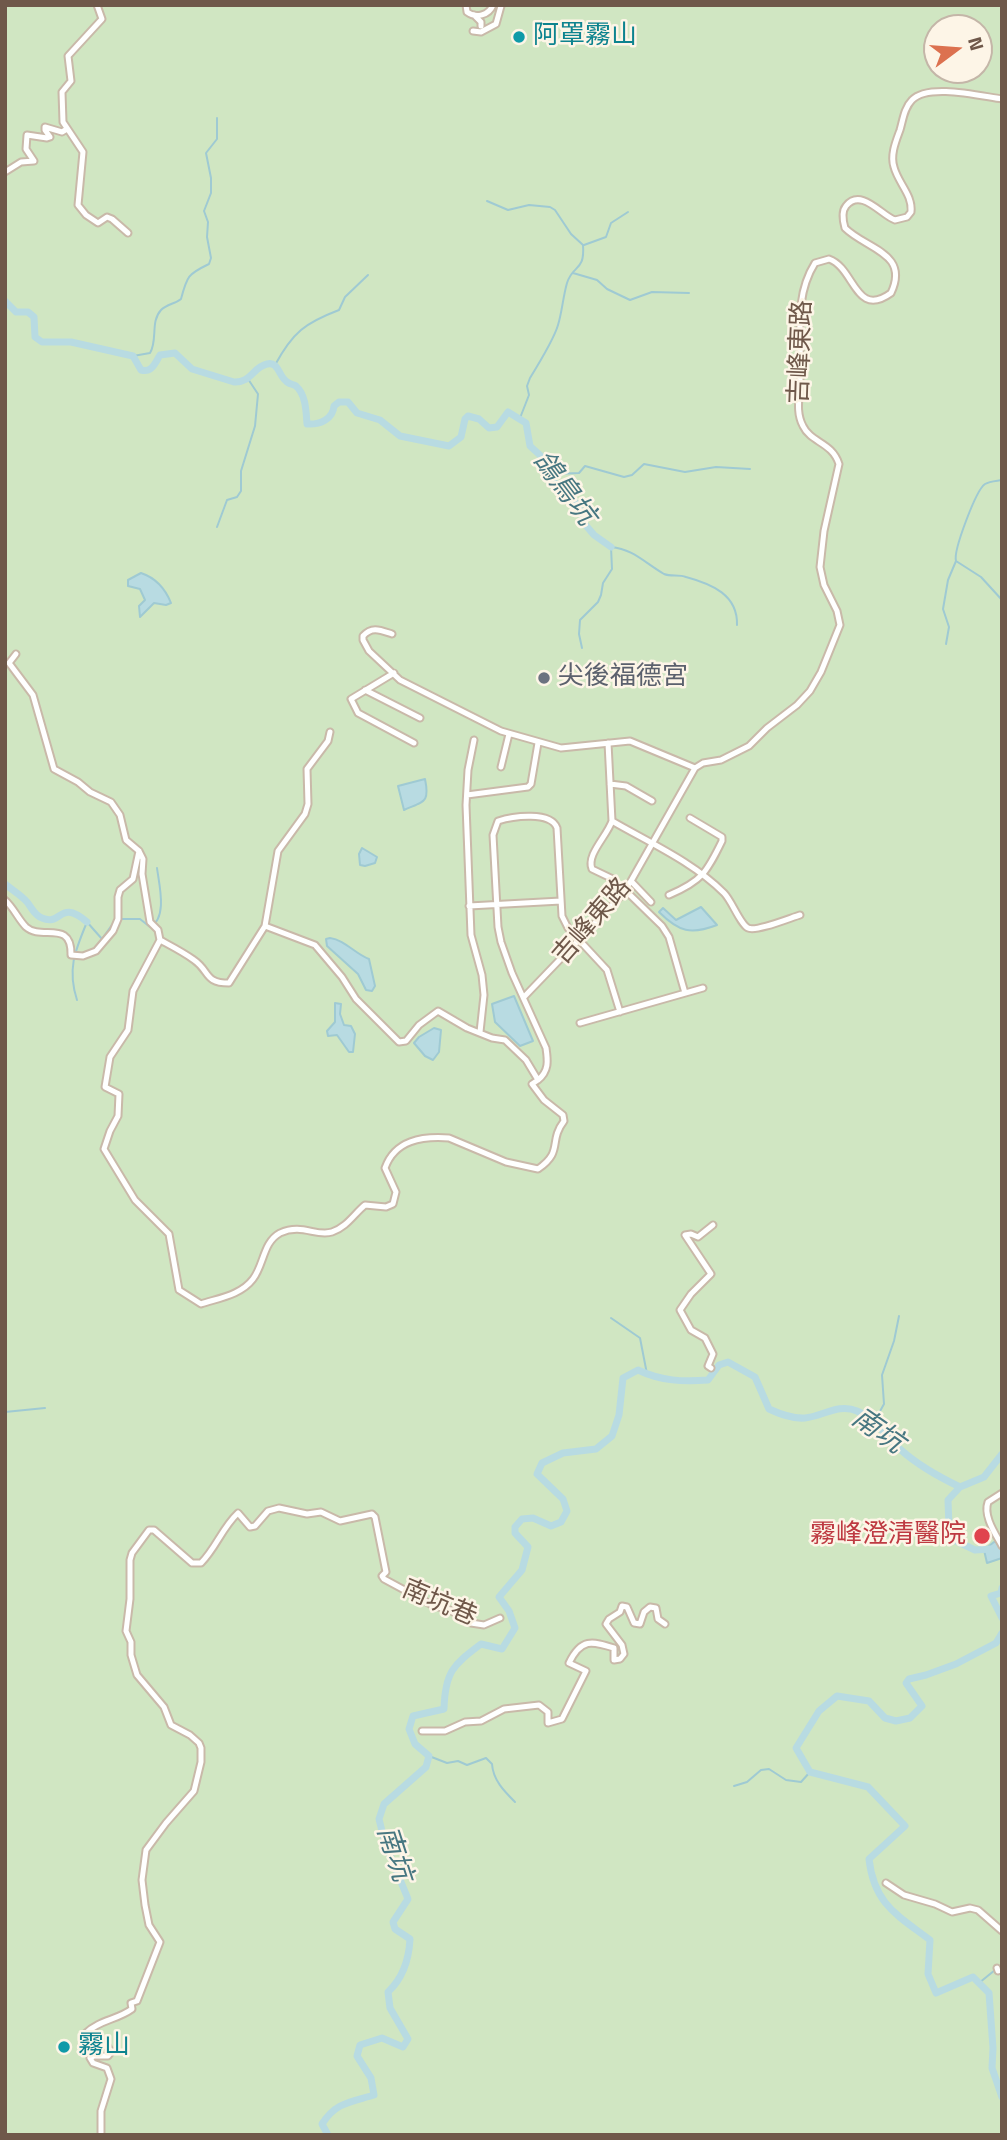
<!DOCTYPE html>
<html>
<head>
<meta charset="utf-8">
<style>
  body { margin:0 }
  #map { position:relative; width:1007px; height:2140px; overflow:hidden; background:#faf1e2; font-family:"Titillium Web",sans-serif }
  canvas { display:block }
  .frame { position:absolute; inset:0; border:7px solid #6f584a; pointer-events:none }
  .north { position:absolute; left:923px; top:14px; width:70px; height:70px; box-sizing:border-box; background:#fdf5e7; border:2px solid #c4b6a8; border-radius:50%; rotate:74deg; font-size:19px; font-weight:700; line-height:28px; text-align:center; color:#6f584a }
  .north::after { content:''; display:block; margin:auto; width:24px; height:32px; background:#dc714f; clip-path:polygon(50% 0,100% 100%,50% 72%,0 100%) }
</style>
</head>
<body>
<div id="map">
<canvas width="1007" height="2140"></canvas>
<div class="frame"></div>
<div class="north">N</div>
</div>
<script>
const context = document.querySelector('canvas').getContext('2d');
context.lineJoin = 'round';
function paint(path, color) { context.fillStyle = color; context.fill(path, 'evenodd'); }
function strokePath(path, color, width, dash) { context.strokeStyle = color; context.lineWidth = width; context.lineCap = dash ? 'butt' : 'round'; context.setLineDash(dash || []); context.stroke(path); }
function drawText(font, color, halo, rows, align = 'center') {
  context.font = font + ' "Titillium Web","Noto Sans TC",sans-serif'; context.lineWidth = 5; context.setLineDash([]); context.textBaseline = 'middle'; context.strokeStyle = halo; context.fillStyle = color; for (const [text, x, y, turn = 0] of rows) {
    context.save(); context.translate(x, y); context.rotate((+turn || 0) * Math.PI / 180); context.textAlign = isNaN(turn) ? turn : align; if (halo) context.strokeText(text, 0, 0); context.fillText(text, 0, 0); context.restore();
  }
}
const green = new Path2D(`
  M 5,5 L 1002,5 L 1002,2135 L 5,2135 ZM 937,28 L 979,28 L 979,70 L 937,70 Z`);
const water = new Path2D(`
  M 141,573 C 156,578 165,588 171,603 L 166,605 L 154,603 L 140,617 L 139,606 L 145,600 L 140,589 L 128,586 L 128,580 Z
  M 425,779 C 430,803 424,801 404,810 L 398,786 Z
  M 362,848 L 377,857 L 375,863 L 365,866 L 360,865 L 359,854 Z
  M 701,907 L 717,925 C 691,935 679,932 659,912 L 663,908 L 676,920 Z
  M 330,938 C 345,940 354,953 369,959 L 375,986 L 372,991 L 366,990 L 358,974 L 327,946 L 326,939 Z
  M 514,996 L 533,1041 L 520,1046 L 495,1022 L 492,1004 Z
  M 335,1003 L 341,1004 L 340,1014 L 344,1025 L 351,1026 L 355,1034 L 353,1052 L 349,1052 L 337,1035 L 328,1036 L 327,1031 L 335,1022 Z
  M 434,1028 L 441,1030 L 439,1052 L 433,1060 L 425,1056 L 414,1043 L 419,1037 Z
  M 1002,1541 L 1002,1558 L 987,1563 L 984,1550 L 994,1542 Z`);
const stream = new Path2D(`
  M 487,201 L 508,210 L 529,205 L 550,207 L 555,210 L 571,234 L 583,245 C 585,272 573,264 567,283 C 563,297 562,312 558,325 C 554,339 538,365 530,378 L 527,386 L 529,395 L 520,418
  M 584,245 L 606,237 L 611,223 L 628,212
  M 573,273 L 597,280 L 607,289 L 630,300 L 652,292 L 689,293
  M 133,356 L 150,353 C 158,340 150,322 161,310 C 167,304 175,304 181,299 C 187,276 188,274 209,264 L 211,258 L 207,237 L 208,222 L 204,211 L 211,193 L 211,178 L 206,153 L 217,139 L 217,118
  M 275,365 C 293,332 305,323 339,310 L 345,297 L 368,275
  M 547,470 L 554,474 L 579,473 L 585,466 L 624,477 L 632,475 L 644,464 L 685,472 L 716,467 L 750,469
  M 1002,480 C 997,481 990,481 985,484 C 976,490 953,551 956,561 L 981,577 L 1002,600
  M 217,527 L 227,500 L 237,497 L 241,491 L 241,471 L 255,426 L 258,394 L 248,379
  M 946,644 L 949,627 L 943,609 L 948,580 L 956,561
  M 582,648 L 579,634 L 580,620 L 598,602 L 601,595 L 603,583 L 612,569 L 611,547 C 633,549 645,563 664,574 C 671,577 679,574 686,577 C 712,584 738,595 737,625
  M 119,919 L 140,919 L 150,927 C 168,918 159,884 157,868
  M 87,922 L 102,939 L 114,922
  M 77,1000 C 67,969 75,951 87,922
  M 611,1318 L 640,1338 L 647,1374
  M 5,1412 L 45,1408
  M 874,1422 L 884,1404 L 882,1375 L 894,1341 L 899,1316
  M 429,1756 L 447,1763 L 458,1761 L 467,1765 L 486,1758 L 492,1764 C 493,1780 504,1791 515,1802
  M 734,1786 L 747,1782 L 761,1770 L 769,1769 L 786,1780 L 801,1782 L 810,1772
  M 979,1983 L 995,1970`);
const river = new Path2D(`
  M 5,301 L 16,312 L 28,312 L 34,317 L 35,337 L 42,342 L 71,342 L 133,356 L 141,370 C 152,373 155,363 160,355 L 175,353 L 192,369 L 234,382 C 251,383 253,367 267,364 C 278,361 279,376 286,381 C 288,384 293,384 296,386 C 306,395 306,411 307,424 C 320,425 333,419 334,406 L 339,402 L 348,402 L 357,413 L 380,420 L 400,436 L 449,446 L 461,437 L 465,419 L 468,416 L 479,419 L 489,428 L 497,427 L 508,412 L 526,423 L 530,446 L 541,456 L 557,487 L 573,499 L 581,511 L 583,522 L 594,535 L 611,547
  M 5,884 C 12,890 21,895 27,902 C 32,908 34,915 42,918 C 62,927 59,898 87,922
  M 991,1549 L 975,1550 L 954,1540 L 949,1527 L 948,1500 L 960,1487 L 984,1477 L 1002,1454
  M 1002,1588 L 1001,1593 L 991,1596 L 1002,1618
  M 1002,1633 L 996,1643 L 956,1664 L 926,1675 L 909,1679 L 906,1683 L 922,1706 L 910,1718 L 896,1721 L 885,1718 L 869,1701 L 837,1696 L 819,1711 L 796,1748 L 810,1772 L 868,1787 L 905,1826 L 869,1859 C 874,1904 897,1915 930,1940 L 928,1974 L 936,1993 L 973,1977 L 989,1993 L 993,2048 L 992,2068 L 1002,2097
  M 328,2135 L 322,2124 C 336,2102 351,2102 374,2095 L 371,2078 L 357,2056 L 360,2045 L 382,2038 L 403,2047 L 408,2039 L 390,2008 L 388,1992 C 403,1978 409,1959 410,1939 L 395,1929 L 393,1922 L 408,1899 L 385,1843 L 379,1819 L 384,1804 L 426,1767 L 429,1756 L 415,1744 L 409,1729 L 413,1716 L 444,1709 C 445,1672 453,1665 481,1644 L 502,1649 L 515,1628 L 509,1611 L 499,1597 L 522,1570 L 528,1547 L 515,1533 L 515,1527 L 522,1519 L 533,1518 L 551,1526 L 561,1522 L 567,1511 L 563,1499 L 537,1474 L 542,1463 L 563,1453 L 596,1449 L 612,1436 L 619,1415 L 623,1378 L 638,1370 C 661,1381 683,1382 708,1380 L 719,1365 L 728,1362 L 755,1377 L 769,1409 C 780,1414 792,1419 805,1418 C 823,1416 839,1403 857,1411 C 876,1419 886,1437 901,1450 C 919,1466 939,1477 960,1487`);
const minor = new Path2D(`
  M 97,5 L 102,19 L 68,56 L 71,81 L 62,92 L 63,122 L 83,152 L 78,205 L 86,215 L 98,223 L 107,217 L 112,219 L 128,233
  M 466,5 L 467,12 C 476,19 489,15 493,5
  M 474,15 L 481,22 L 481,26
  M 473,31 L 481,32 L 496,24 L 501,6
  M 5,172 L 21,162 L 34,161 L 26,149 L 27,135 L 47,138 L 50,137 L 45,130 L 45,127 L 62,132 L 67,129
  M 392,634 C 380,630 372,626 363,636 L 363,640 L 369,651 L 400,680 L 501,731 L 561,748 L 630,741 L 695,768
  M 16,654 L 9,663 L 33,695 L 54,769 L 78,782 L 90,792 L 111,802 L 120,815 L 126,840 L 139,851 L 143,859 L 142,874 L 150,922 L 158,930 L 160,940 L 133,991 L 128,1030 L 110,1057 L 105,1087 L 119,1094 L 118,1116 L 110,1131 L 104,1149 L 135,1200 L 169,1234 L 179,1290 L 201,1304 C 219,1298 241,1295 253,1279 C 264,1265 263,1242 280,1233 C 302,1223 316,1237 332,1232 C 347,1227 354,1214 365,1205 L 386,1207 L 393,1204 L 396,1192 L 385,1168 C 395,1140 422,1136 449,1138 L 506,1162 L 538,1169 C 564,1151 548,1142 564,1121 L 563,1115 L 544,1100 L 532,1084 L 538,1080
  M 394,673 L 351,699 L 358,713 L 414,743
  M 365,690 L 420,718
  M 474,740 L 468,770 L 466,805 L 471,935 L 482,975 L 484,995 L 480,1032
  M 608,743 L 612,821 C 607,836 586,855 592,869 L 615,880
  M 501,767 L 509,734
  M 610,784 L 626,786 L 652,801
  M 467,795 L 528,787 L 531,784 L 538,743
  M 612,821 C 650,843 693,862 724,893 C 732,901 740,924 748,928 C 756,932 790,918 800,915
  M 631,881 L 651,902
  M 625,890 L 662,926 L 669,937 L 685,993
  M 669,895 C 702,881 707,872 722,841 L 722,837 L 690,818
  M 5,900 C 14,908 18,919 26,927 C 41,941 72,919 71,955 L 83,956 L 96,951 L 113,931 L 118,919 L 118,897 L 120,890 L 133,879 L 139,851
  M 469,906 L 561,901
  M 265,926 L 315,945 L 342,977 L 356,999 L 399,1042 L 406,1041 L 419,1025 L 438,1011 L 467,1028 L 492,1038 L 505,1040 L 526,1060 L 538,1080 C 549,1071 548,1061 546,1048 L 512,973 L 501,942 L 498,927 L 493,835 L 498,821 C 513,816 551,811 557,828 L 562,916 L 568,928 L 607,970 L 620,1012
  M 160,940 C 171,946 183,952 194,960 C 210,971 204,983 229,983 L 265,926 L 278,851 L 305,814 L 308,804 L 307,769 L 328,741 L 330,732
  M 524,997 L 619,898 L 631,881 L 695,768 L 703,763 L 721,760 L 749,746 L 767,728 L 797,705 L 810,691 L 821,672 L 840,625 L 837,611 L 824,585 L 820,567 L 824,531 L 839,464 C 832,442 811,443 803,426 C 795,411 800,395 800,378 C 802,338 793,298 815,263 L 829,259 C 855,268 855,319 891,293 C 910,253 866,249 845,228 C 843,221 841,212 846,206 C 861,187 882,216 895,220 L 907,217 L 911,212 C 913,195 898,183 894,167 C 890,155 896,141 900,130 C 903,120 904,108 912,100 C 928,83 980,96 1002,99
  M 580,1023 L 703,988
  M 711,1368 L 708,1366 L 713,1354 L 705,1338 L 691,1330 L 680,1310 L 691,1294 L 711,1274 L 685,1235 L 691,1234 L 698,1237 L 713,1225
  M 1002,1493 L 988,1502 C 983,1516 995,1533 1002,1546
  M 422,1731 L 445,1731 L 465,1722 L 481,1721 L 504,1709 L 539,1705 L 548,1712 L 548,1723 L 562,1719 L 586,1671 L 569,1663 C 581,1638 592,1641 614,1648 L 614,1660 L 620,1659 L 624,1654 L 622,1645 L 606,1624 L 609,1619 L 620,1612 L 622,1606 L 627,1607 L 634,1623 L 640,1624 L 644,1612 L 650,1607 L 656,1608 L 658,1619 L 665,1624
  M 886,1883 L 904,1895 L 935,1904 L 952,1912 L 970,1908 L 978,1910 L 1002,1931
  M 997,1968 L 998,1971
  M 101,2135 L 101,2111 L 111,2079 L 107,2068 L 93,2063 L 90,2058 L 94,2056 L 108,2056 L 111,2052 L 108,2047 L 88,2039 L 86,2033 C 99,2020 117,2020 132,2009 L 131,2003 L 137,2001 L 160,1942 L 149,1925 L 145,1905 L 142,1880 L 146,1850 L 166,1823 L 194,1791 L 201,1762 L 201,1748 L 199,1743 L 190,1735 L 171,1725 L 164,1707 L 137,1675 L 131,1655 L 131,1642 L 126,1631 L 130,1599 L 130,1560 L 132,1553 L 149,1530 L 154,1530 L 192,1563 L 201,1563 C 216,1548 222,1528 238,1513 L 250,1527 L 255,1526 L 268,1511 L 279,1508 L 307,1514 L 321,1512 L 340,1521 L 372,1514 L 375,1517 L 386,1572 L 382,1576 L 384,1579 L 434,1606 L 450,1610 L 471,1623 L 484,1625 L 500,1618`);
const markers = [
  [519,37,7,"#0f9aa8"],
  [544,678,7,"#6b7280"],
  [982,1536,9,"#e0444e"],
  [64,2047,7,"#0f9aa8"]
];
const cultureNames = [
  ["阿罩霧山",533,37],
  ["霧山",78,2047]
];
const streetNames = [
  ["吉峰東路",802,352,-88],
  ["吉峰東路",593,922,-49],
  ["南坑巷",439,1604,23]
];
const worshipNames = [
  ["尖後福德宮",558,678]
];
const healthNames = [
  ["霧峰澄清醫院",966,1536]
];
const waterNames = [
  ["鴿鳥坑",563,489,53],
  ["南坑",877,1432,35],
  ["南坑",393,1854,72]
];
paint(green, '#d0e6c2');
paint(water, '#b8dbe2');
strokePath(water, '#9fcad3', 2);
strokePath(stream, '#9fcad3', 2);
strokePath(river, '#b8dbe2', 7);
strokePath(minor, '#c9b9a9', 9);
strokePath(minor, '#fff', 5);
for (const [x, y, r, color] of markers) { const dot = new Path2D(); dot.arc(x, y, r, 0, 2 * Math.PI); context.fillStyle = color; context.fill(dot); strokePath(dot, '#fdf5e7', 2.5); }
drawText('26px', '#0d838f', '#fdf5e7', cultureNames, 'left');
drawText('26px', '#6f584a', '#fdf5e7', streetNames);
drawText('26px', '#5b616d', '#fdf5e7', worshipNames, 'left');
drawText('26px', '#be3a42', '#fdf5e7', healthNames, 'right');
drawText('italic 28px', '#477781', '#fdf5e7', waterNames);
</script>
</body>
</html>
